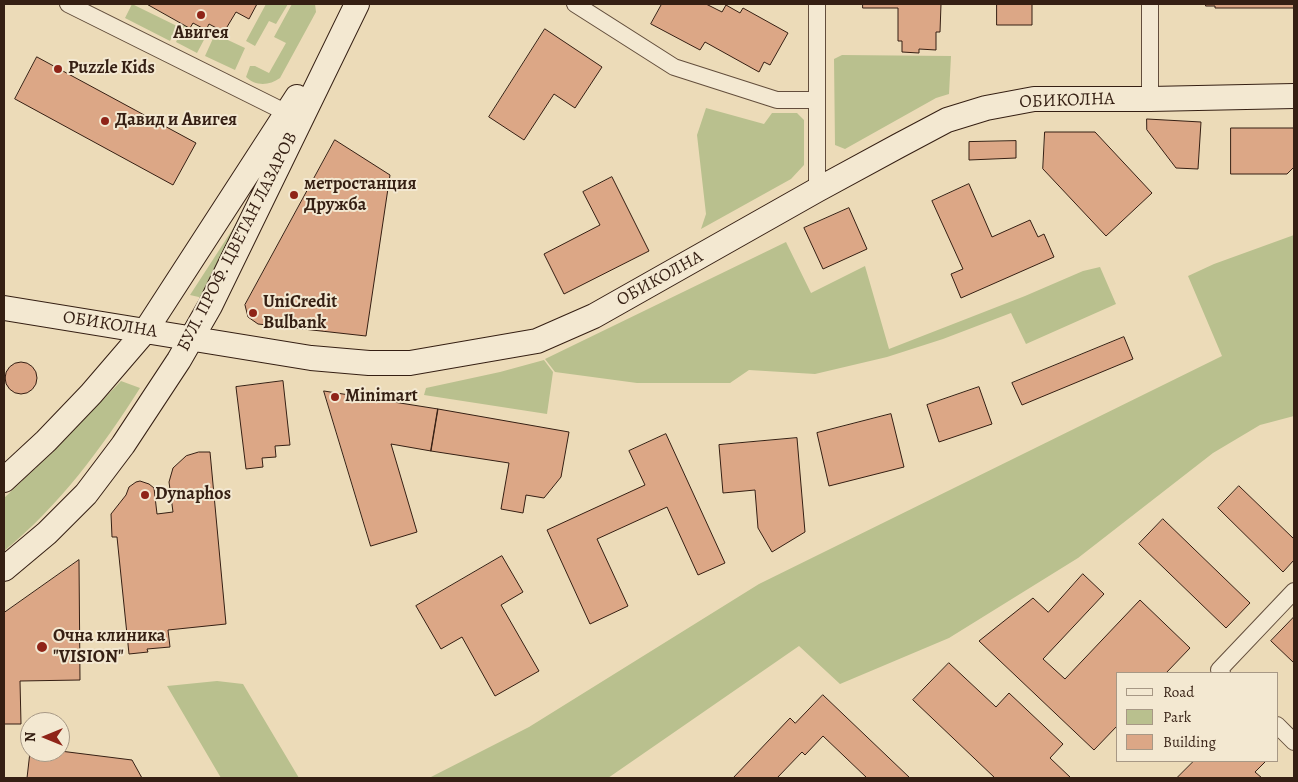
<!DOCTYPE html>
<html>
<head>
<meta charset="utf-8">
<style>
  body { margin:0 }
  #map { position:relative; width:1298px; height:782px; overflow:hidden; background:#ecdbb8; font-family:Alegreya,serif }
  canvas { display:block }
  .frame { position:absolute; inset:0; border:5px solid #351f13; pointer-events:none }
  .legend { position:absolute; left:1116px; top:672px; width:162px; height:90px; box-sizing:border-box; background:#f3e8d1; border:1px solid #a79885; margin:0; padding:6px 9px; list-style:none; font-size:15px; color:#351f13 }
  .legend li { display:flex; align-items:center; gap:10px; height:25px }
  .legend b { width:25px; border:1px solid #a79885 }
  .north { position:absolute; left:20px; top:712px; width:50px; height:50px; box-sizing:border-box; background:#f3e8d1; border:1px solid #a79885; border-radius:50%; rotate:270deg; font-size:14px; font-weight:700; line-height:20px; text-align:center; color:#351f13 }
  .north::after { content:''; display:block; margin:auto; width:18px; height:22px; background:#8f2418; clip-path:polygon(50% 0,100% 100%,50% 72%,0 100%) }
</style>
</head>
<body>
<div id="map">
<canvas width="1298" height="782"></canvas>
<div class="frame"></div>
<ul class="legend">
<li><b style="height:6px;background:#f3e8d1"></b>Road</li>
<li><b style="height:14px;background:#b9c08e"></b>Park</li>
<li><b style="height:14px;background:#dca786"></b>Building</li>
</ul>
<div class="north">N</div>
</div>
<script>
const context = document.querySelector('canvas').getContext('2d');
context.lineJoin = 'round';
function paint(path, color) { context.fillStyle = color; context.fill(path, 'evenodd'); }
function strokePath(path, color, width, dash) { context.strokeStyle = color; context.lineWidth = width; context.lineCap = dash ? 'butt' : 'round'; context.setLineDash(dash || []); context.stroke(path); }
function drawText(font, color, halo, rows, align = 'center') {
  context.font = font + ' Alegreya,serif'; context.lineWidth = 4; context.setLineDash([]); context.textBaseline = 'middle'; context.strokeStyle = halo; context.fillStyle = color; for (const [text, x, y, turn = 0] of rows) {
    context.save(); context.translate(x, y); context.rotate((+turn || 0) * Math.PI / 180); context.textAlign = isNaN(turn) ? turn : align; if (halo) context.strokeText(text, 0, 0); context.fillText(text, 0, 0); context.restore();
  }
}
const green = new Path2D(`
  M 132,4 L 177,26 L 170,41 L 125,18 Z
  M 266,4 L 288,4 L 276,24 L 269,21 L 255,46 L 246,41 Z
  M 292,4 L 315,4 L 316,12 L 280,78 C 269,86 255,86 246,77 L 250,66 L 255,66 L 269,73 L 286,43 L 274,37 Z
  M 184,25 L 206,36 L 197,53 L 176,42 Z
  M 215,34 L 245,48 L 235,70 L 205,56 Z
  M 842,55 L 951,56 L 949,94 L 936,98 L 845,149 L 835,145 L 834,59 Z
  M 706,108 L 764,124 L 772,113 L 797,113 L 804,120 L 804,165 L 791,179 L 701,229 L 706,214 L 697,135 Z
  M 249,204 L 203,298 L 190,295 Z
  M 1294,235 L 1294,416 L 1260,425 L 1213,453 L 1078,558 L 949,638 L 840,684 L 799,646 L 608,778 L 429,778 L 529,727 L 759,584 L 1222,356 L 1188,276 L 1214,264 Z
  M 786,242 L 811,293 L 865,266 L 889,349 L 1025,296 L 1083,271 L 1100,267 L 1116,304 L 1026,344 L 1011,313 L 943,339 L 887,357 L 815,374 L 749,370 L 730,383 L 637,383 L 555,372 L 545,359 Z
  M 544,360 L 553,372 L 547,414 L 424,395 L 426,388 L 500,372 Z
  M 121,381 L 140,388 C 102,448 59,506 4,551 L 4,498 L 53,452 Z
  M 217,681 L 243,684 L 299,778 L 221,778 L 167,686 Z`);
const building = new Path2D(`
  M 147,4 L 257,4 L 249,19 L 236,12 L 224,32 L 209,24 L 206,30 L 193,23 L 190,28 Z
  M 662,4 L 706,4 L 722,12 L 726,5 L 740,13 L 743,8 L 788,33 L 770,65 L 764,62 L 759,72 L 705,42 L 700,50 L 651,24 Z
  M 863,4 L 941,4 L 940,32 L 936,32 L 936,50 L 919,49 L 919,53 L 902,52 L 902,41 L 898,41 L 898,8 L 863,8 Z
  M 997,4 L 1032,4 L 1032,25 L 997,25 Z
  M 1206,4 L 1294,4 L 1294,8 L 1215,8 L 1215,6 L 1206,6 Z
  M 545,29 L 602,67 L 575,108 L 554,94 L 524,140 L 489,117 Z
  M 37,57 L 196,143 L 173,185 L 15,99 Z
  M 1147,119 L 1201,122 L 1198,169 L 1176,168 L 1147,130 Z
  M 1231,128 L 1294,128 L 1294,167 L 1287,174 L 1231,174 Z
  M 1045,132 L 1095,132 L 1152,193 L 1106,236 L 1043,169 Z
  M 335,140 L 390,175 L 366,336 L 258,324 L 248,317 L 245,305 Z
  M 1016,141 L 1016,158 L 969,160 L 969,142 Z
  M 612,177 L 649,251 L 564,294 L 544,254 L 600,225 L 583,192 Z
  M 969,184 L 992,237 L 1030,220 L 1038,237 L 1044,234 L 1054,257 L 961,298 L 951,274 L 963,269 L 932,201 Z
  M 849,208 L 867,249 L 823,269 L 804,228 Z
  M 1124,337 L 1133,359 L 1022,405 L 1012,383 Z
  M5 378a16 16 0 1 1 32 0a16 16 0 1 1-32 0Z
  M 283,381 L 290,445 L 275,446 L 276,457 L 262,458 L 263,467 L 246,469 L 236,387 Z
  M 979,387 L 992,424 L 939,442 L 927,405 Z
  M 324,391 L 438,409 L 431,451 L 391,444 L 417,532 L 371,546 Z
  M 438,409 L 569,432 L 561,477 L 544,498 L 526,495 L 523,513 L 501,509 L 509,463 L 431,451 Z
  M 891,414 L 904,467 L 829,486 L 817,433 Z
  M 666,434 L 725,563 L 698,575 L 667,507 L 597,539 L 628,606 L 590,624 L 547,530 L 645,485 L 629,451 Z
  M 797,438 L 805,532 L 772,552 L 758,528 L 755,490 L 723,493 L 719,445 Z
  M 199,452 L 210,452 L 226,624 L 168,630 L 170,647 L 147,649 L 148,652 L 129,654 L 117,537 L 112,537 L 111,514 L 126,495 L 129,487 L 136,482 L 140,481 L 149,484 L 154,488 L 157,514 L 173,512 L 169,482 L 173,468 L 186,456 Z
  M 1239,486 L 1294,539 L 1294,560 L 1283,572 L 1218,508 Z
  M 1163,519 L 1250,603 L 1226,628 L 1139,544 Z
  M 502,556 L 523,592 L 501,605 L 539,671 L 495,696 L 462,637 L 441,649 L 416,606 Z
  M 79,560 L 80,680 L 20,681 L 21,724 L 4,724 L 4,613 Z
  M 1083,574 L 1104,594 L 1043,659 L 1065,679 L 1140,600 L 1190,648 L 1166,673 L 1117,673 L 1117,726 L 1094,750 L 979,641 L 1033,598 L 1048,612 Z
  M 1294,617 L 1294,663 L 1271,641 Z
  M 949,663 L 996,707 L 1009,693 L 1063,744 L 1050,758 L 1071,778 L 995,778 L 913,700 Z
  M 823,695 L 910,778 L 867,778 L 823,736 L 805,755 L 802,752 L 777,778 L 733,778 L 790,718 L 795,723 Z
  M 60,751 L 132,760 L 142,778 L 27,778 L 30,752 Z
  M 1194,761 L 1266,761 L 1255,772 L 1262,778 L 1177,778 Z`);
const street = new Path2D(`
  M 68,4 L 287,113
  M 575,4 L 674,67 L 777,100 L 817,100
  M 1150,4 L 1150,99
  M 817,190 L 817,4
  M 1222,673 L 1219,670 L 1294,591
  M 1277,725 L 1294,742`);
const secondary = new Path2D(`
  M 4,308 L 311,358 L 369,363 L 410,363 L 537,341 L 594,316 L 817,190 L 898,146 L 947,120 L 986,108 L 1034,99 L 1150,99 L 1294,96
  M 4,480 L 46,441 L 91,394 L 146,330 L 297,97
  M 4,569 L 47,533 L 86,494 L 123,445 L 179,360 L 210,306 L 357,4`);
const markers = [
  [201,15,5,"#8f2418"],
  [58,69,5,"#8f2418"],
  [105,121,5,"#8f2418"],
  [294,195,5,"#8f2418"],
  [253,313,5,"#8f2418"],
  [335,397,5,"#8f2418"],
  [145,495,5,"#8f2418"],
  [42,647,6,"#8f2418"]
];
const poiNames = [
  ["Авигея",201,34,"center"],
  ["Puzzle Kids",68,69],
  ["Давид и Авигея",115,121],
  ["метростанция",304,185],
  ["Дружба",304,206],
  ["UniCredit",263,303],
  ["Bulbank",263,324],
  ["Minimart",345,397],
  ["Dynaphos",155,495],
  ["Очна клиника",53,637],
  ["\"VISION\"",53,658]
];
const streetNames = [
  ["ОБИКОЛНА",1067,101,-2],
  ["БУЛ. ПРОФ. ЦВЕТАН ЛАЗАРОВ",238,242,-63],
  ["ОБИКОЛНА",660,279,-29],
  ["ОБИКОЛНА",110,325,9]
];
paint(green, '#b9c08e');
paint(building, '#dca786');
strokePath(building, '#351f13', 1);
strokePath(street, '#634e3c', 18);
strokePath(secondary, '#351f13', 26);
strokePath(street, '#f3e8d1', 16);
strokePath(secondary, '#f3e8d1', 24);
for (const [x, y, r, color] of markers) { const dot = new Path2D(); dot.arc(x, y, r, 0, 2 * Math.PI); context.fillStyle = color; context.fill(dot); strokePath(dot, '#f3e8d1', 2); }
drawText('bold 18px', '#351f13', '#f3e8d1', poiNames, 'left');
drawText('18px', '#351f13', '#f3e8d1', streetNames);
</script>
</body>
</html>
